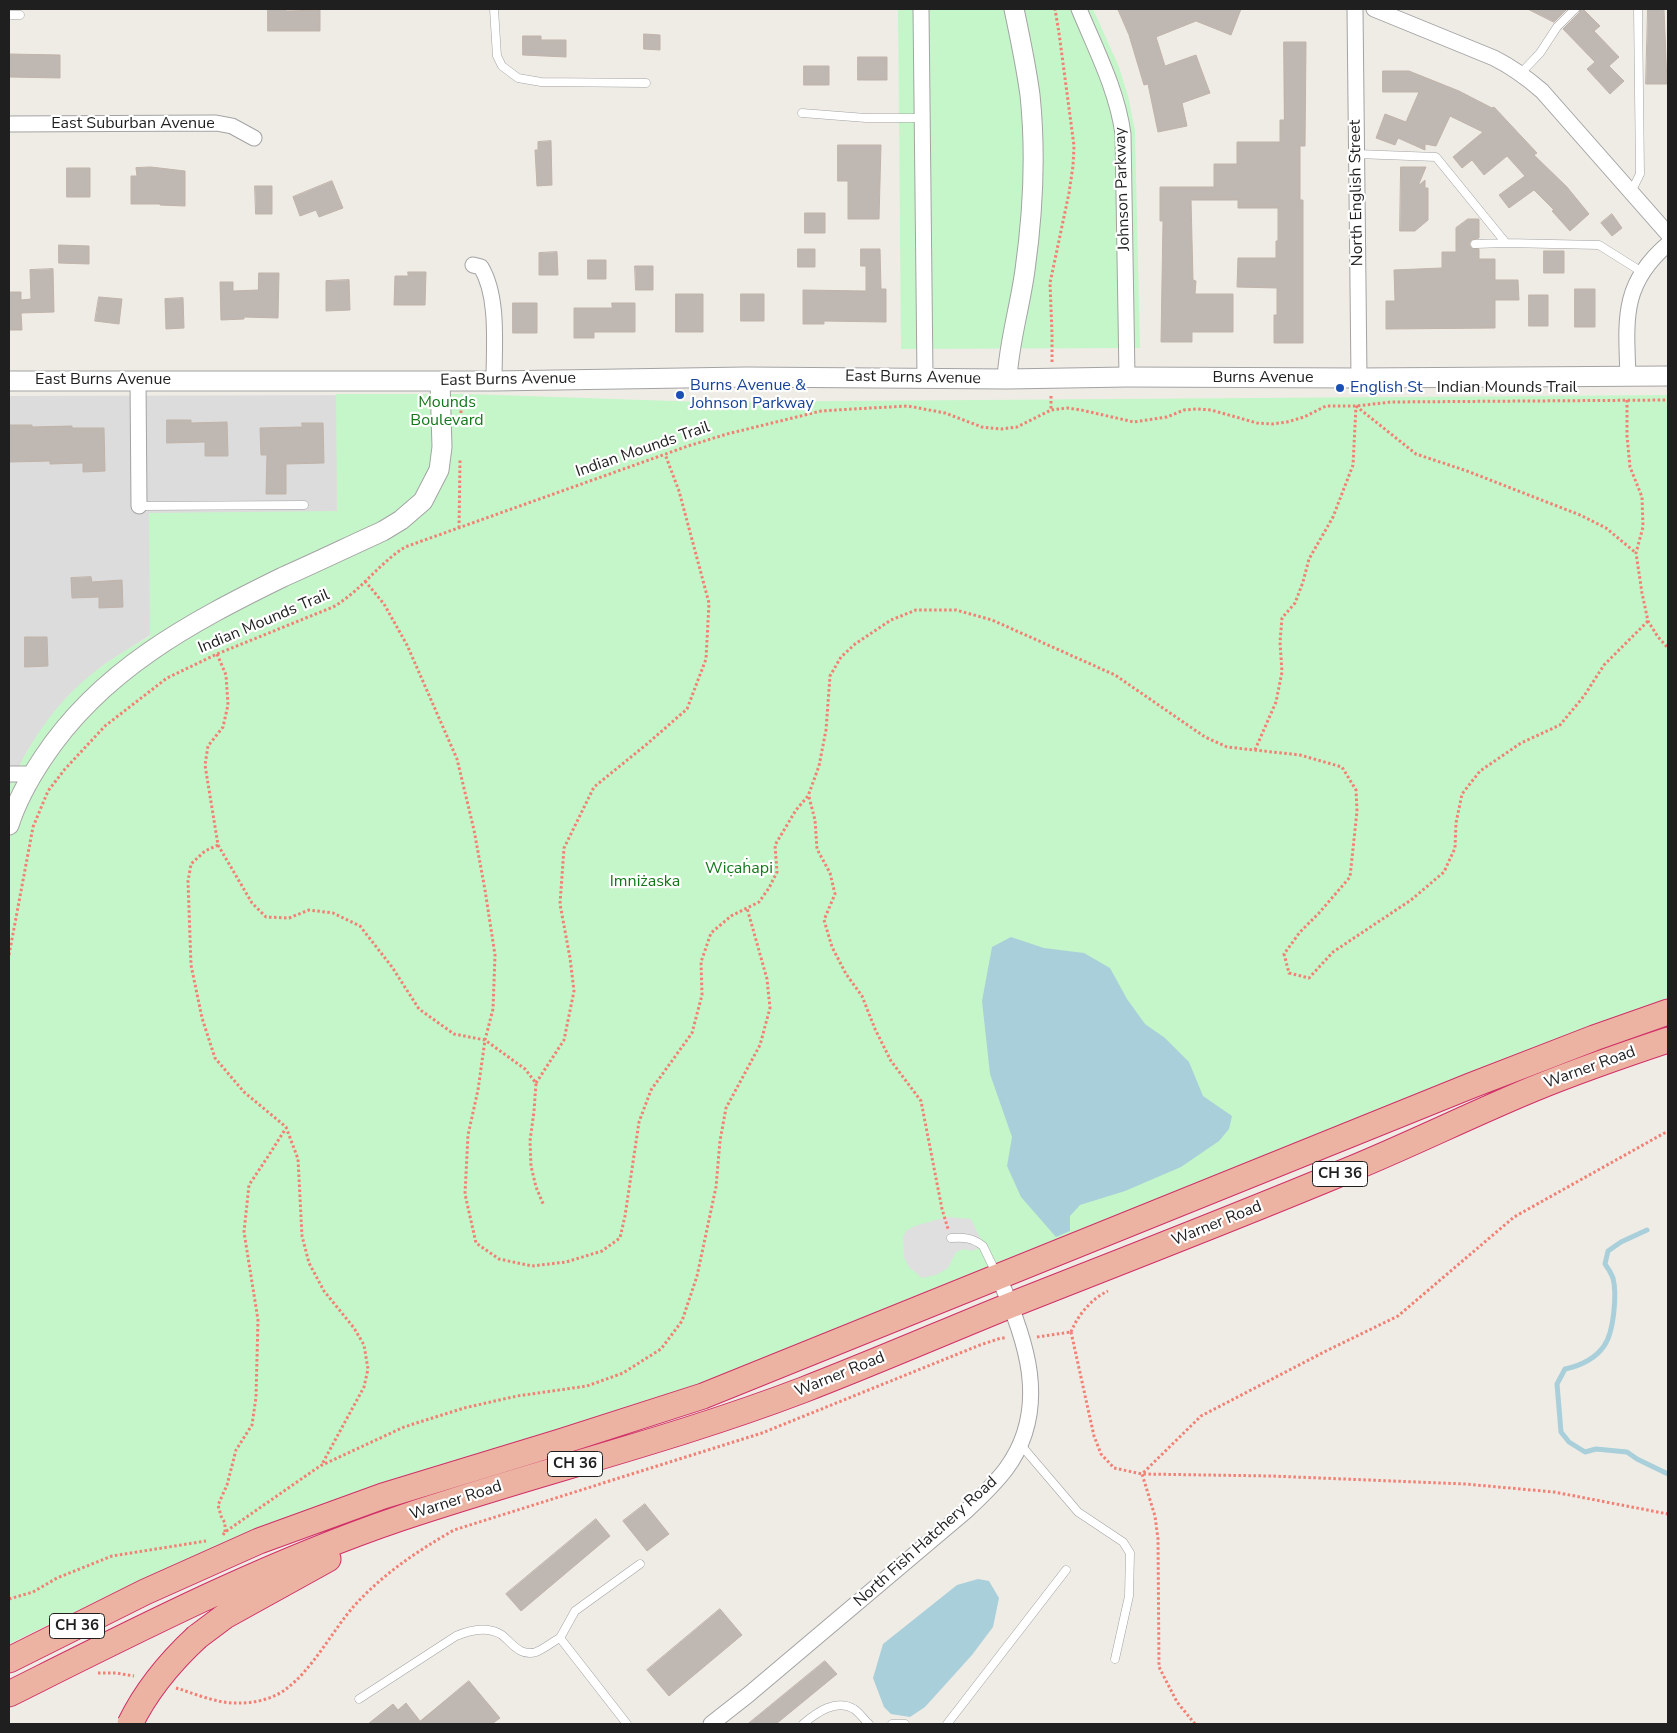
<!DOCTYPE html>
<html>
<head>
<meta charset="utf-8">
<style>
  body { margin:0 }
  #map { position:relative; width:1677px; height:1733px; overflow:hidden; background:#efece6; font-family:"Nunito Sans",sans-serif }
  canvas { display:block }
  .frame { position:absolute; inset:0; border:10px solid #1f1f1f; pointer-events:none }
</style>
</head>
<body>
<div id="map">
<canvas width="1677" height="1733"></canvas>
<div class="frame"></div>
</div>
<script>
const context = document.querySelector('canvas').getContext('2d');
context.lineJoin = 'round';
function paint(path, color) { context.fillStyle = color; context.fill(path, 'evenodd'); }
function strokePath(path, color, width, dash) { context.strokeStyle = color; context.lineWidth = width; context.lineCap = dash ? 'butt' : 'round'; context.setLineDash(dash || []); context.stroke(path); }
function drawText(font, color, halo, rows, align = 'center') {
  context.font = font + ' "Nunito Sans",sans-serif'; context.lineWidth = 4.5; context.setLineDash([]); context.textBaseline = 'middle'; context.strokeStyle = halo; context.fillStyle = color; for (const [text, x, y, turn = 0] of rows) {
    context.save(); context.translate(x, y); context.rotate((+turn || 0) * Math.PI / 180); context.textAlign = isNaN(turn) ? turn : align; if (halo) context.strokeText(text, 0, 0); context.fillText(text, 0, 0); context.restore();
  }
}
const residential = new Path2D(`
  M 414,395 L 426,458 L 105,664 L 69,695 L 55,711 L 27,751 L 9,788 L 9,396 Z`);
const park = new Path2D(`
  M 898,9 L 1093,9 L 1119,67 L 1128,96 L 1135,131 L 1140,348 L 901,349 Z
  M 336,394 L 468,394 L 703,402 L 1668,395 L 1668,1004 L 700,1387 L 342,1499 L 134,1583 L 9,1644 L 9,788 C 30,739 61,695 105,664 C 119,654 135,645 150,636 L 149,513 L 337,511 Z`);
const parking = new Path2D(`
  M 946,1217 L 971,1219 L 984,1246 L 972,1251 L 964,1249 L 956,1252 L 948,1268 L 936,1275 L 922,1278 L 909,1267 L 904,1257 L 903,1238 L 906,1231 L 915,1226 Z`);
const water = new Path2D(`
  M 1011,937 L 1044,948 L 1084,953 L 1110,968 L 1127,999 L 1145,1024 L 1165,1038 L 1189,1062 L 1203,1096 L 1232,1116 L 1229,1129 L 1219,1141 L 1181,1167 L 1125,1191 L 1080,1205 L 1070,1216 L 1070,1231 L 1056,1237 L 1021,1197 L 1007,1166 L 1012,1137 L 990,1074 L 982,1001 L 992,947 Z
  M 978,1579 L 989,1581 L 999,1598 L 993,1627 L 972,1655 L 925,1707 L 910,1717 L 891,1714 L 884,1707 L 873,1678 L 883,1644 L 957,1585 Z`);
const stream = new Path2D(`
  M 1647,1230 L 1621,1242 L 1608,1251 L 1605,1264 C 1608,1268 1611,1273 1613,1278 C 1617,1294 1614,1332 1604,1346 C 1595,1359 1579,1366 1565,1369 L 1557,1384 L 1561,1432 L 1569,1442 L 1585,1452 L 1596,1449 L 1627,1452 L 1637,1459 L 1668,1474`);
const building = new Path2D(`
  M 268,9 L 286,9 L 286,11 L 320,10 L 320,31 L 268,31 Z
  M 1118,9 L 1241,9 L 1231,35 L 1196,21 L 1156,37 L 1165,66 L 1196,55 L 1201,69 L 1210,93 L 1182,103 L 1187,126 L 1158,132 L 1148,84 L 1144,85 L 1129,35 Z
  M 1528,9 L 1567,9 L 1554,22 Z
  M 1580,9 L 1583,9 L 1600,26 L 1594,31 L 1619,57 L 1609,66 L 1624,81 L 1610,94 L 1587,69 L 1595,62 L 1563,29 L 1579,13 Z
  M 1648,9 L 1664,9 L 1667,84 L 1646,84 Z
  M 644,34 L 660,35 L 660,50 L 644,49 Z
  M 523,36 L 541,36 L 541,40 L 566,40 L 566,57 L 523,55 Z
  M 1284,42 L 1306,42 L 1305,146 L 1300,146 L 1300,200 L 1303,200 L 1303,343 L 1274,343 L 1274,315 L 1277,315 L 1277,288 L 1237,287 L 1238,258 L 1276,258 L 1276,241 L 1278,241 L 1278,208 L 1238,208 L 1238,200 L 1191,200 L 1193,280 L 1196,281 L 1195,294 L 1233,294 L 1233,332 L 1192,332 L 1192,342 L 1161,342 L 1163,221 L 1160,221 L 1160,187 L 1214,187 L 1214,164 L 1237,164 L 1237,142 L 1280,142 L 1280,120 L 1284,120 Z
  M 9,54 L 60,55 L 60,78 L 9,77 Z
  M 858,57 L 887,57 L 887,80 L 858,80 Z
  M 804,66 L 829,66 L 829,85 L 804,85 Z
  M 1383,71 L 1409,71 L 1459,91 L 1492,108 L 1494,107 L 1537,153 L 1534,155 L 1567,187 L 1589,214 L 1570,231 L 1552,211 L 1554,210 L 1534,190 L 1509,208 L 1499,195 L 1525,176 L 1507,156 L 1484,175 L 1472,160 L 1462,168 L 1453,157 L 1483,132 L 1450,116 L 1436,146 L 1425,144 L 1425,150 L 1398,138 L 1395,145 L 1376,138 L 1385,114 L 1406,122 L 1419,92 L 1383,92 Z
  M 551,141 L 552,185 L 537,186 L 535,150 L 538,150 L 538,142 Z
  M 838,145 L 881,145 L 879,219 L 848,219 L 848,181 L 838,181 Z
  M 151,167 L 185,171 L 185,206 L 160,205 L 160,204 L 131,204 L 131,176 L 137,176 L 136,168 Z
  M 1401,167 L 1426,167 L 1418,186 L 1425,180 L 1425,188 L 1428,188 L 1428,220 L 1415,231 L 1400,231 Z
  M 67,168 L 90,168 L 90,197 L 67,197 Z
  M 332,181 L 343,208 L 319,217 L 316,210 L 300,216 L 293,197 Z
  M 255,186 L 272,186 L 272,214 L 256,214 Z
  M 805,213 L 825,213 L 825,233 L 805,233 Z
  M 1612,214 L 1622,228 L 1612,236 L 1601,223 Z
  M 1468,219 L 1479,219 L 1479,238 L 1472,240 L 1469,244 L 1471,247 L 1479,249 L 1479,259 L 1495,259 L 1495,280 L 1518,280 L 1519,300 L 1495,300 L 1495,328 L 1386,329 L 1386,301 L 1395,301 L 1394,270 L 1442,268 L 1442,252 L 1456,252 L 1456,228 Z
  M 59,245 L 89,246 L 89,264 L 59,263 Z
  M 798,249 L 815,249 L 815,267 L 798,267 Z
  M 861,249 L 880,249 L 881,289 L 886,289 L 886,322 L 824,321 L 824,324 L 803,324 L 803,290 L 866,291 L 866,266 L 861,266 Z
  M 1544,251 L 1564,251 L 1564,273 L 1544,273 Z
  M 557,252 L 558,275 L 539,275 L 539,253 Z
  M 588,260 L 606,260 L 606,279 L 588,279 Z
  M 635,266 L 653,266 L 653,290 L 636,290 Z
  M 53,269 L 54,312 L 21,313 L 22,330 L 9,330 L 9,292 L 21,292 L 21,300 L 31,299 L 30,270 Z
  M 408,272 L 426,272 L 425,305 L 394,305 L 395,276 L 408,276 Z
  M 259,273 L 279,273 L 278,318 L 244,317 L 244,319 L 221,320 L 220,282 L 233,282 L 233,291 L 258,290 Z
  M 349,280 L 350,310 L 326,311 L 326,281 Z
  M 1575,289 L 1595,289 L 1595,327 L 1575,327 Z
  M 676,294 L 703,294 L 703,332 L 676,332 Z
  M 741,294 L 764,294 L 764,321 L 741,321 Z
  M 1529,295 L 1548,295 L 1548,326 L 1529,326 Z
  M 99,297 L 122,299 L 119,324 L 95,321 Z
  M 183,298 L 184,328 L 166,329 L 165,299 Z
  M 513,303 L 537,303 L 537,333 L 513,333 Z
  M 612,303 L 635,303 L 635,332 L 594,332 L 594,338 L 574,338 L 574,308 L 612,308 Z
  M 167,420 L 191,420 L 191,423 L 227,422 L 228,456 L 205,456 L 205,442 L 167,443 Z
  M 302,423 L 323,423 L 324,463 L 286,464 L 286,494 L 266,494 L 267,455 L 261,455 L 260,428 L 302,427 Z
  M 9,425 L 32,425 L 32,427 L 72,426 L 72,428 L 104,428 L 105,471 L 83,472 L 83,463 L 50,464 L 50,461 L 10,462 Z
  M 91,577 L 92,582 L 122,580 L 123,607 L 99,608 L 99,597 L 72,598 L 71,578 Z
  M 25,637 L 47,637 L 48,666 L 25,667 Z
  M 645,1504 L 669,1534 L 647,1551 L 623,1521 Z
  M 596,1519 L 610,1536 L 521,1611 L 506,1594 Z
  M 720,1609 L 742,1635 L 669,1696 L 647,1670 Z
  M 825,1661 L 837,1674 L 776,1724 L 748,1724 Z
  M 469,1681 L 500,1718 L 492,1724 L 368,1724 L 393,1704 L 398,1710 L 406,1703 L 420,1721 Z`);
const path = new Path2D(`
  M 1052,362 L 1052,334 L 1050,283 L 1069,193 L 1073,166 L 1074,146 L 1059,33 L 1055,9
  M 1051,396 L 1051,410
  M 1627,400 L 1627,436 L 1630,467 L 1642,497 L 1643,527 L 1636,553 L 1642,593 L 1648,621 L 1658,637 L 1668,648
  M 1356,406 L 1416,454 L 1467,471 L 1580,515 L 1606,528 L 1636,553
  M 461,423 L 461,399
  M 459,528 L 460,460
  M 365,581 L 384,604 L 407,645 L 457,759 L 474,830 L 485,890 L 495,955 L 493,1009 L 485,1040 L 478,1090 L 468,1135 L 465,1194 L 476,1243 L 499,1259 L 532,1266 L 566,1262 L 602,1251 L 620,1238 L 625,1216 L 639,1122 L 651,1090 L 692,1033 L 702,995 L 701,962 L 711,933 L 731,916 L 759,902 L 769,888 L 777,872 L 775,845 L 796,810 L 808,796 L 819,766 L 826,730 L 830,676 L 841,657 L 855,644 L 891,620 L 916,610 L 956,610 L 992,620 L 1115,675 L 1205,737 L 1227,747 L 1300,755 L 1342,767 L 1356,790 L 1357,811 L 1350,877 L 1319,913 L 1300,932 L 1284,954 L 1289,973 L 1309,978 L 1333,952 L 1411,900 L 1444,872 L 1455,848 L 1456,823 L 1462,794 L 1480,771 L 1521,743 L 1560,725 L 1584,696 L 1604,665 L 1648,621
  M 217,654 L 226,675 L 228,705 L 223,727 L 208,746 L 205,765 L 218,845 L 252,903 L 266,917 L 289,918 L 309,910 L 333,913 L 360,926 L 392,967 L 419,1009 L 454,1034 L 485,1040 L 525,1069 L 536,1083 L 534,1111 L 530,1141 L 531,1166 L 536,1187 L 544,1206
  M 1255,750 L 1276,702 L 1282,672 L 1280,642 L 1282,618 L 1295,603 L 1303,582 L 1309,559 L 1333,517 L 1353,465 L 1356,406
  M 809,797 L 815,820 L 817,849 L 830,873 L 835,894 L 824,920 L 832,947 L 846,974 L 862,996 L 875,1029 L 891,1061 L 921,1101 L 942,1209 L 948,1229
  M 218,845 L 205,851 L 191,864 L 188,881 L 191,965 L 202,1018 L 215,1058 L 244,1092 L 286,1127 L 298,1159 L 302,1236 L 309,1263 L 324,1291 L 354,1328 L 364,1345 L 368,1369 L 364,1387 L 321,1466
  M 9,955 L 33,827 L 48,791 L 65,769 L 105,726 L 167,678 L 217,654 L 333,607 C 361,591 378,564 405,547 L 688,446 L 727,434 L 821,411 L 853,409 L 908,406 L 945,413 L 982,427 L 1001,429 L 1017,427 L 1051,410 L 1067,408 L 1081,410 L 1134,422 L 1167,417 L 1184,410 L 1197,409 L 1211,410 L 1257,423 L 1272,424 L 1287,422 L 1304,417 L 1326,406 L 1356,406 L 1391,402 L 1668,400
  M 536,1083 L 564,1040 L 574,991 L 570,958 L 560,904 L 564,848 L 594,787 L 647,744 L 687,709 L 706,659 L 709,603 L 679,491 L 665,454
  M 1071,1332 L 1094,1436 L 1101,1454 L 1114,1468 L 1142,1474 L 1271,1476 L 1465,1484 L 1554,1492 L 1668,1514
  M 1071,1332 C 1078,1315 1091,1299 1108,1291
  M 1037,1337 L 1071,1332
  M 225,1532 L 225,1523 L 221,1516 L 218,1505 L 227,1485 L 236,1450 L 252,1425 L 256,1397 L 258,1320 L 244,1232 L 249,1185 L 267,1158 L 286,1128
  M 223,1535 L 225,1532 L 320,1466 L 404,1427 L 464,1408 L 517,1396 L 587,1386 L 623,1373 L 661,1349 L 682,1321 L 697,1276 L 716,1187 L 720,1141 L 726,1108 L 760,1045 L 770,1008 L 767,979 L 747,908
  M 9,1599 L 33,1592 L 57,1578 L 112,1556 L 206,1541
  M 98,1673 L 116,1673 L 134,1676
  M 176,1688 C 196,1694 218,1704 239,1703 C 255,1703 273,1699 286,1689 C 312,1670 333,1630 354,1606 C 384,1573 416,1552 454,1530 L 762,1433 L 980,1345 L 1001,1338 L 1006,1338
  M 1195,1724 L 1177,1702 L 1159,1667 L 1158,1539 L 1155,1516 L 1142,1474 L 1201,1416 L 1326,1351 L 1398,1316 L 1514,1217 L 1668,1131`);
const service = new Path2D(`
  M 494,9 L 497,56 L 502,66 L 518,78 L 541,82 L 646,83
  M 9,15 L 20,15
  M 1521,73 L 1540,53 L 1557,27 L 1575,9
  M 802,113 L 866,118 L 922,118
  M 1357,154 L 1436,157 L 1506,243
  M 1631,192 L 1640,174 L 1638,9
  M 1475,244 L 1506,243 L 1599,245 L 1642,272
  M 139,506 L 304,505
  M 951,1238 C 964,1237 973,1238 983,1246 L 997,1275
  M 1020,1444 L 1078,1512 L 1123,1542 L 1130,1553 L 1129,1596 L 1115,1659
  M 560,1638 L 575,1611 L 640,1564
  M 359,1699 L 456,1636 C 470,1630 488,1626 502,1635 C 512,1643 520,1657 536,1652 C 544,1649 552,1642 560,1638 L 627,1724
  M 803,1724 C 816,1713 836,1698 854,1709 C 860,1713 864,1720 869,1724
  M 892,1724 L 905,1724
  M 947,1724 L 1066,1570`);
const minor = new Path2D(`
  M 921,9 L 925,377
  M 1079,9 C 1096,50 1117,90 1123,134 L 1127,377
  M 1355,9 L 1359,378
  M 1374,9 L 1494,58 C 1512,67 1527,78 1542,91 L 1668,234
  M 9,124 L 216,123 L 232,126 L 254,138
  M 473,265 L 481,267 C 499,297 494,346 494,381
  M 1628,376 C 1626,320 1621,284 1668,244
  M 138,380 L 139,506
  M 9,774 L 32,774
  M 711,1724 L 748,1695 L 966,1511 C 980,1498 994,1485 1006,1469 C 1051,1408 1026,1338 998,1276`);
const tertiary = new Path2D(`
  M 1007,379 C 1009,342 1020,307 1025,270 C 1033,213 1036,153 1030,95 C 1026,66 1020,37 1014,9
  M 9,381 L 494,381 L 746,377 L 1007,379 L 1127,377 L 1359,378 L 1668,376
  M 9,825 C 17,800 29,779 43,758 C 101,670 191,622 283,577 C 317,562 350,546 383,531 L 401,520 L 423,501 L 439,470 L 442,447 L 440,381`);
const trunk = new Path2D(`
  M 197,1637 L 225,1616 L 328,1559
  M 9,1660 L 145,1592 L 259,1541 L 383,1496 L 560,1442 L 703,1396 L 1470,1086 L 1594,1038 L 1668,1012
  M 9,1694 C 137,1630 265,1564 401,1518 C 535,1473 672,1440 803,1390 C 873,1363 942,1333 1011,1305 C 1122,1261 1234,1218 1344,1172 C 1408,1146 1470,1115 1533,1089 C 1577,1071 1623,1055 1668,1040`);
const trunkBridge = new Path2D(`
  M 130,1724 C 146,1691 170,1662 197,1637`);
const markers = [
  [1340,388,5,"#1a4fb4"],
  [680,395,5,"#1a4fb4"]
];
const shields = [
  [1340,1174,55],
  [575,1464,55],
  [77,1626,55]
];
const shieldNames = [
  ["CH 36",1340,1174],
  ["CH 36",575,1464],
  ["CH 36",77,1626]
];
const streetNames = [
  ["East Suburban Avenue",133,124],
  ["Johnson Parkway",1123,189,-92],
  ["North English Street",1357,193,-91],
  ["East Burns Avenue",913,378,1],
  ["Burns Avenue",1263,378],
  ["East Burns Avenue",103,380],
  ["East Burns Avenue",508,380,-1],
  ["Indian Mounds Trail",1507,388],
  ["Indian Mounds Trail",643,450,-19],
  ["Indian Mounds Trail",264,622,-23],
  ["Warner Road",1590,1068,-20],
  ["Warner Road",1217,1224,-22],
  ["Warner Road",840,1375,-22],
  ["Warner Road",456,1501,-18],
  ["North Fish Hatchery Road",926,1542,-42]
];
const transitNames = [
  ["Burns Avenue &",690,386],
  ["Johnson Parkway",690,404],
  ["English St",1350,388]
];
const parkNames = [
  ["Mounds",447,403],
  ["Boulevard",447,421],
  ["Wic̣aḣapi",739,869],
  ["Imniżaska",645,882]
];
paint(residential, '#dddcdc');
paint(park, '#c5f6c9');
paint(parking, '#dfdfdf');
paint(water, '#a9cfda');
strokePath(stream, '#a9cfda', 5);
paint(building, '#bfb8b2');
strokePath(building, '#c0b3a9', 1);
strokePath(service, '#a3a3a3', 9);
strokePath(minor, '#a3a3a3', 17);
strokePath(tertiary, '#a3a3a3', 21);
strokePath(trunk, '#d02f67', 27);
strokePath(path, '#f28074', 3, [2.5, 2.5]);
strokePath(service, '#fff', 8);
strokePath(minor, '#fff', 15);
strokePath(tertiary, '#fff', 19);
strokePath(trunk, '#ecb2a2', 25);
strokePath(trunkBridge, '#d02f67', 27, []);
strokePath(trunkBridge, '#ecb2a2', 25);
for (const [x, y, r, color] of markers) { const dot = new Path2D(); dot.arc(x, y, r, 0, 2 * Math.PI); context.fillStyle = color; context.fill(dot); strokePath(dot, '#fff', 2); }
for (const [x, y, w] of shields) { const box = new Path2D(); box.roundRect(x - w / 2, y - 12.5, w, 25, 4); context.fillStyle = '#fff'; context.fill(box); strokePath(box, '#1f1f1f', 1); }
drawText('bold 15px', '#1f1f1f', null, shieldNames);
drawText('16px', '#1f1f1f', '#fff', streetNames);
drawText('16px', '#164399', '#fff', transitNames, 'left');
drawText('16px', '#12781a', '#fff', parkNames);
</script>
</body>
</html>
